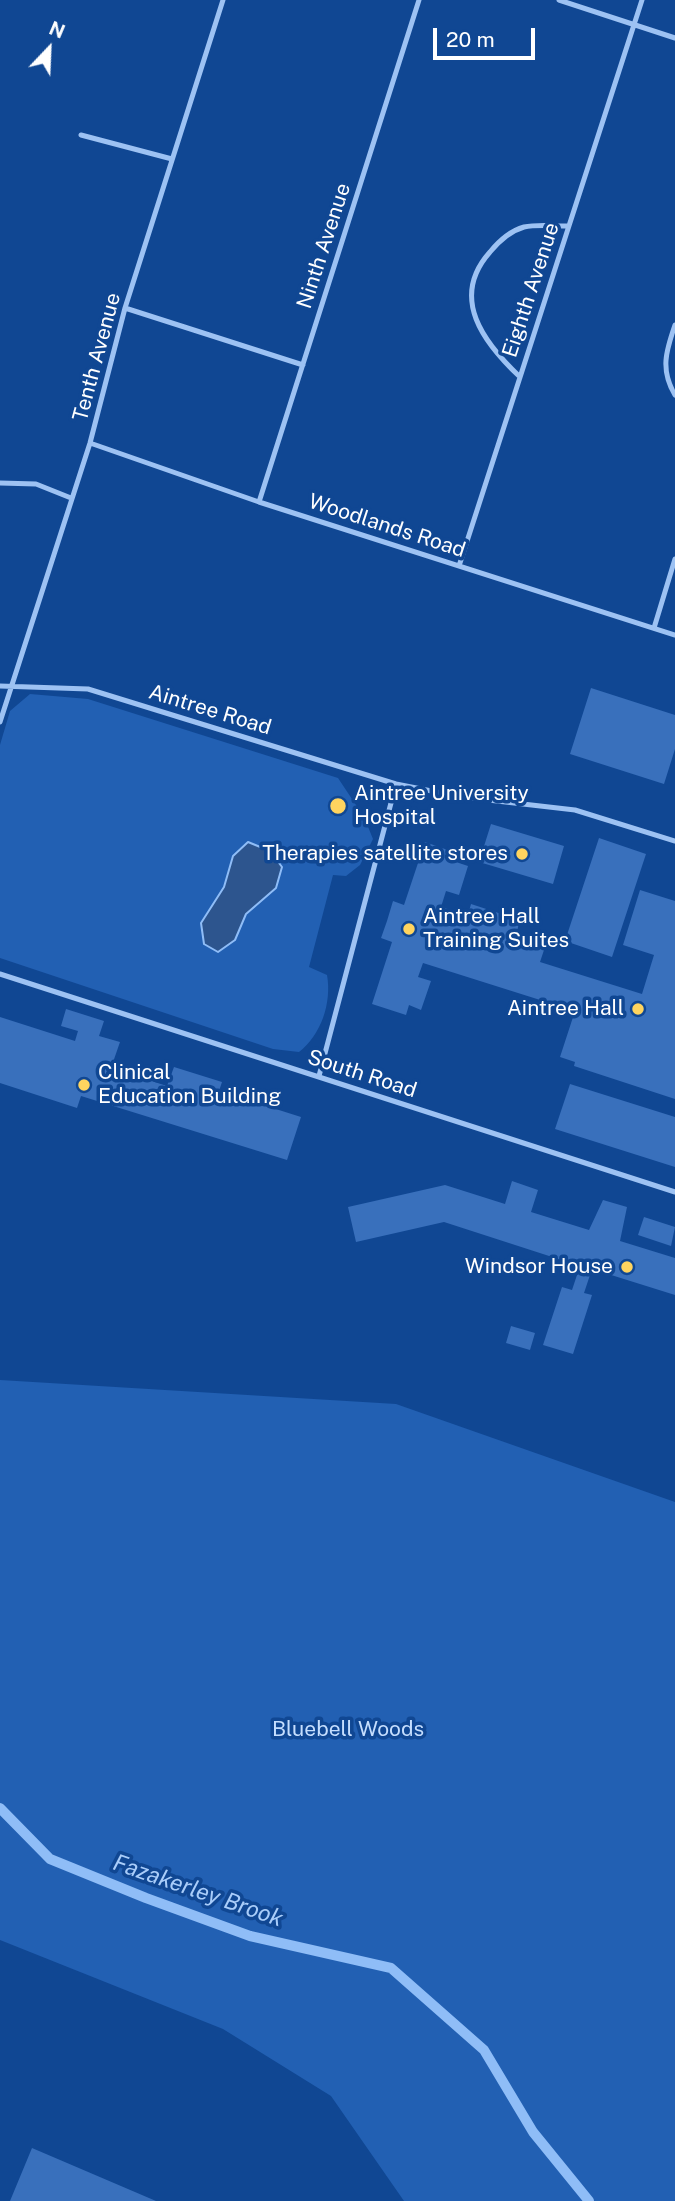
<!DOCTYPE html>
<html>
<head>
<meta charset="utf-8">
<style>
  body { margin:0 }
  #map { position:relative; width:675px; height:2201px; overflow:hidden; background:#104793; font-family:"Public Sans",sans-serif }
  canvas { display:block }
  .north { position:absolute; left:14px; top:14px; width:70px; height:70px; -webkit-text-stroke:5px #104793; paint-order:stroke; rotate:23deg; font-size:19px; font-weight:700; line-height:28px; text-align:center; color:#fff }
  .north::after { content:''; display:block; margin:auto; width:24px; height:32px; background:#fff; clip-path:polygon(50% 0,100% 100%,50% 72%,0 100%) }
  .scale { position:absolute; left:433px; top:28px; width:102px; height:32px; box-sizing:border-box; border:4px solid #fff; border-top:0; padding-left:9px; font-size:21px; line-height:24px; white-space:nowrap; color:#fff; -webkit-text-stroke:5px #104793; paint-order:stroke }
</style>
</head>
<body>
<div id="map">
<canvas width="675" height="2201"></canvas>
<div class="north">N</div>
<div class="scale">20 m</div>
</div>
<script>
const context = document.querySelector('canvas').getContext('2d');
context.lineJoin = 'round';
function paint(path, color) { context.fillStyle = color; context.fill(path, 'evenodd'); }
function strokePath(path, color, width, dash) { context.strokeStyle = color; context.lineWidth = width; context.lineCap = dash ? 'butt' : 'round'; context.setLineDash(dash || []); context.stroke(path); }
function drawText(font, color, halo, rows, align = 'center') {
  context.font = font + ' "Public Sans",sans-serif'; context.lineWidth = 7; context.setLineDash([]); context.textBaseline = 'middle'; context.strokeStyle = halo; context.fillStyle = color; for (const [text, x, y, turn = 0] of rows) {
    context.save(); context.translate(x, y); context.rotate((+turn || 0) * Math.PI / 180); context.textAlign = isNaN(turn) ? turn : align; if (halo) context.strokeText(text, 0, 0); context.fillText(text, 0, 0); context.restore();
  }
}
const green = new Path2D(`
  M 30,694 L 88,699 L 338,778 L 364,817 L 373,839 L 360,865 L 346,876 L 333,875 L 309,967 L 327,975 C 332,1003 321,1035 299,1052 L 273,1049 L 0,958 L 0,745 L 10,711 Z
  M 0,1380 L 396,1404 L 675,1502 L 675,2201 L 404,2201 L 331,2096 L 223,2029 L 0,1940 Z`);
const water = new Path2D(`
  M 248,842 L 270,851 L 282,867 L 276,888 L 246,914 L 235,940 L 218,952 L 204,944 L 201,923 L 224,887 L 233,856 Z`);
const stream = new Path2D(`
  M 0,1808 L 50,1859 L 146,1898 L 250,1936 L 391,1968 L 484,2050 L 533,2132 L 589,2201`);
const building = new Path2D(`
  M 591,688 L 675,715 L 675,749 L 664,784 L 570,754 Z
  M 491,824 L 564,846 L 553,884 L 479,862 Z
  M 599,838 L 646,854 L 612,957 L 565,941 Z
  M 425,842 L 459,854 L 456,862 L 468,866 L 459,895 L 446,891 L 441,907 L 468,915 L 471,904 L 520,920 L 517,931 L 547,941 L 540,962 L 642,994 L 654,955 L 623,945 L 640,890 L 675,901 L 675,1099 L 574,1066 L 575,1062 L 560,1057 L 575,1011 L 423,963 L 418,977 L 431,981 L 421,1010 L 409,1005 L 406,1015 L 372,1004 L 392,942 L 381,938 L 387,921 L 393,901 L 404,905 Z
  M 66,1009 L 104,1021 L 99,1036 L 120,1042 L 111,1068 L 167,1086 L 174,1067 L 222,1082 L 219,1091 L 301,1117 L 287,1160 L 81,1096 L 77,1108 L 0,1083 L 0,1017 L 75,1041 L 78,1031 L 61,1026 Z
  M 570,1084 L 675,1117 L 675,1167 L 555,1129 Z
  M 512,1181 L 538,1190 L 531,1212 L 589,1230 L 603,1200 L 627,1207 L 620,1241 L 675,1258 L 675,1295 L 592,1269 L 584,1293 L 592,1295 L 573,1354 L 543,1345 L 562,1287 L 572,1290 L 580,1266 L 444,1222 L 356,1242 L 348,1207 L 445,1185 L 505,1204 Z
  M 644,1217 L 675,1227 L 671,1246 L 638,1235 Z
  M 511,1326 L 535,1333 L 530,1350 L 506,1343 Z
  M 32,2148 L 156,2201 L 10,2201 Z`);
const service = new Path2D(`
  M 559,0 L 675,38
  M 81,135 L 172,159
  M 125,308 L 303,365
  M 675,325 C 666,351 660,370 675,395
  M 520,377 C 484,343 449,298 490,252 C 499,241 510,231 524,227 C 537,224 554,226 568,226
  M 90,443 L 259,502 L 675,635
  M 0,483 L 36,484 L 71,498
  M 259,502 L 419,0
  M 459,566 L 642,0
  M 654,628 L 675,559
  M 0,686 L 88,689 L 396,784 L 462,797 L 575,810 L 675,841
  M 0,722 L 90,443 L 125,308 L 223,0
  M 0,974 L 675,1192
  M 319,1076 L 396,784`);
const markers = [
  [338,806,9,"#ffd45f"],
  [522,854,7,"#ffd45f"],
  [409,929,7,"#ffd45f"],
  [638,1009,7,"#ffd45f"],
  [84,1085,7,"#ffd45f"],
  [627,1267,7,"#ffd45f"]
];
const streetNames = [
  ["Ninth Avenue",324,246,-72],
  ["Eighth Avenue",531,290,-72],
  ["Tenth Avenue",97,357,-75],
  ["Woodlands Road",387,526,18],
  ["Aintree Road",210,710,17],
  ["South Road",362,1074,18]
];
const poiNames = [
  ["Aintree University",354,794],
  ["Hospital",354,818],
  ["Therapies satellite stores",508,854,"right"],
  ["Aintree Hall",423,917],
  ["Training Suites",423,941],
  ["Aintree Hall",624,1009,"right"],
  ["Clinical",98,1073],
  ["Education Building",98,1097],
  ["Windsor House",613,1267,"right"]
];
const parkNames = [
  ["Bluebell Woods",348,1730]
];
const waterNames = [
  ["Fazakerley Brook",198,1891,19]
];
paint(green, '#2260b3');
paint(water, '#2d558e');
strokePath(water, '#8fbdf7', 2);
strokePath(stream, '#8fbdf7', 10);
paint(building, '#3970bc');
strokePath(service, '#9dc2f3', 5);
for (const [x, y, r, color] of markers) { const dot = new Path2D(); dot.arc(x, y, r, 0, 2 * Math.PI); context.fillStyle = color; context.fill(dot); strokePath(dot, '#104793', 2.5); }
drawText('21px', '#fff', '#104793', streetNames);
drawText('21px', '#fff', '#104793', poiNames, 'left');
drawText('21px', '#c5defe', '#104793', parkNames);
drawText('italic 23px', '#a9cdfa', '#104793', waterNames);
</script>
</body>
</html>
